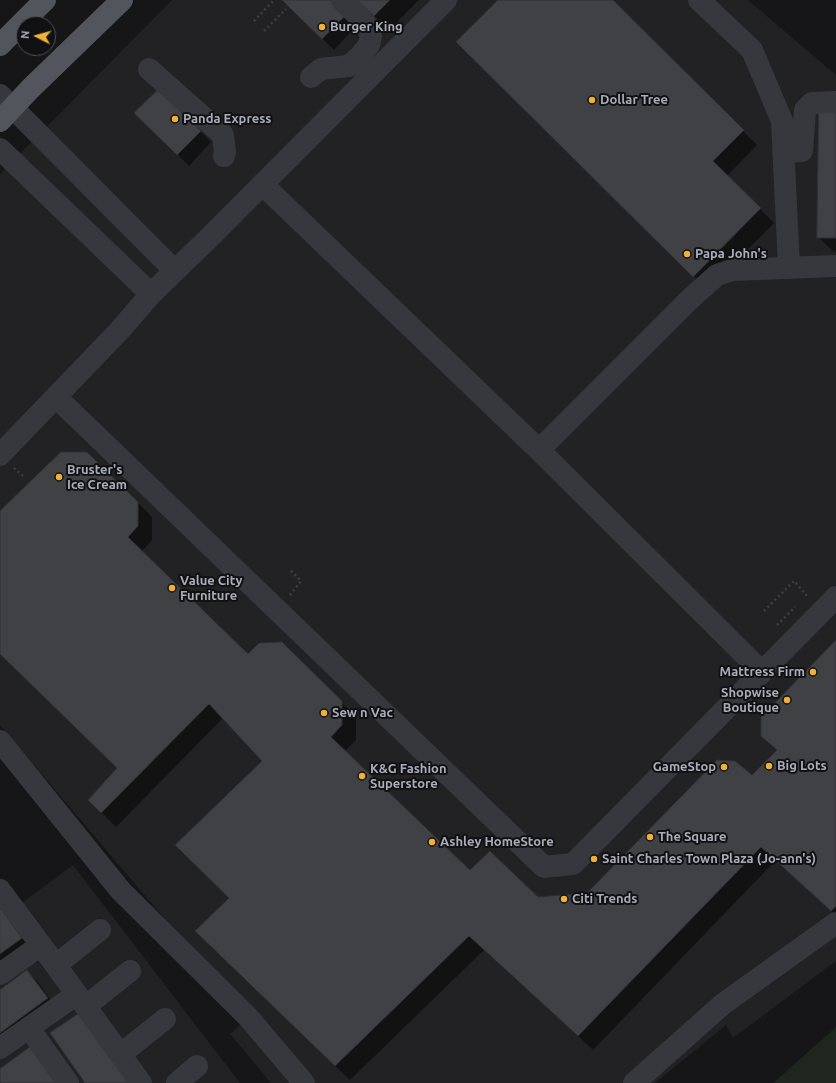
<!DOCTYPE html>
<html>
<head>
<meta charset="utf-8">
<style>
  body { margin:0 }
  #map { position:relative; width:836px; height:1083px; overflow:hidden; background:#161618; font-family:Ubuntu,sans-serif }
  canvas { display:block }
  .north { position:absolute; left:16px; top:16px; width:40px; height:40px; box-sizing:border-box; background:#111113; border:1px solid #4d4f55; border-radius:50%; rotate:276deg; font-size:11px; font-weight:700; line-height:16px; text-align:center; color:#a8adb8 }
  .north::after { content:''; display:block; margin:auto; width:14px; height:18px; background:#f2b134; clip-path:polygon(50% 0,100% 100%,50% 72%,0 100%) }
</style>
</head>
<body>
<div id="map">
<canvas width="836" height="1083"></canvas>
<div class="north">N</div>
</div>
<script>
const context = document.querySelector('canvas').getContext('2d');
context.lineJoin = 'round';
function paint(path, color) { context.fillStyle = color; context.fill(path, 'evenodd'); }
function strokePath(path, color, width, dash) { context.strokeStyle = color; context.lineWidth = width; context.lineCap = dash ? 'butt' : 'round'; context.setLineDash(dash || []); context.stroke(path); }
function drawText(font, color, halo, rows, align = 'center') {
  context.font = font + ' Ubuntu,sans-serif'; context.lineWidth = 4; context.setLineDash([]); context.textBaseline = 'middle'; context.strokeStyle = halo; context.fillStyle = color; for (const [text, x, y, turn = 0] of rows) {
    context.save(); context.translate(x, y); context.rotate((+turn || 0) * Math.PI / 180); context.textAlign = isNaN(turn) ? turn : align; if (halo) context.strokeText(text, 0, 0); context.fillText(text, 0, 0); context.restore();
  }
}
const built = new Path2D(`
  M 172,0 L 748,0 L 836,75 L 836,961 L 733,1038 L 726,1025 L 655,1083 L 271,1083 L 230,1034 L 248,1017 L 0,725 L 0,174 Z
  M 73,865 L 240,1083 L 0,1083 L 0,919 Z`);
const green = new Path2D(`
  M 836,1027 L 836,1083 L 773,1083 Z`);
const shadow = new Path2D(`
  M 283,0 L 332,0 L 357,25 L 334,50 Z
  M 358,0 L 419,0 L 389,30 Z
  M 499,0 L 611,0 L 757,145 L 727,176 L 774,223 L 708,290 L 458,42 Z
  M 159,90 L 211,142 L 189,166 L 136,113 Z
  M 836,109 L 836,252 L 833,251 L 818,237 Z
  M 138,503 L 152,517 L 152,540 L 141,552 L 248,656 L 282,643 L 356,717 L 356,740 L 345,751 L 470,872 L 538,898 L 587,894 L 752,776 L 778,751 L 762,735 L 836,642 L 836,916 L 776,860 L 593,1050 L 484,950 L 350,1080 L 210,946 L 230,898 L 264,761 L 223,718 L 116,827 L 89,800 L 118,769 L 0,653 L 0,512 Z
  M 0,911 L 35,953 L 0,978 Z
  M 27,971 L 38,982 L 58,1010 L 0,1052 L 0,991 Z`);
const building = new Path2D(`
  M 282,0 L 333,0 L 347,14 L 322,39 Z
  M 357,0 L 390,0 L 374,16 Z
  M 498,0 L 613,0 L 744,130 L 713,161 L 761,208 L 693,277 L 456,42 Z
  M 159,89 L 201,131 L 177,155 L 134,113 Z
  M 819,108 L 836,108 L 836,238 L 817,238 Z
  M 61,452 L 87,452 L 138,502 L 138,526 L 128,537 L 248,654 L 259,643 L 282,642 L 342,701 L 342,725 L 331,737 L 470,870 L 490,851 L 538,897 L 587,893 L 717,760 L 735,761 L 752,775 L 777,750 L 761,736 L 761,717 L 836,640 L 836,906 L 831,911 L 761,847 L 578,1036 L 469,936 L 335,1066 L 195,931 L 229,898 L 175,845 L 262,761 L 209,704 L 101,813 L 88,800 L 117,768 L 0,654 L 0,511 Z
  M 0,909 L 1,909 L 22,938 L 0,954 Z
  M 27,970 L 48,998 L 0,1033 L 0,990 Z
  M 81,1012 L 131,1083 L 85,1083 L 50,1033 Z
  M 30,1047 L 56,1083 L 0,1083 L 0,1069 Z`);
const path = new Path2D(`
  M 254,21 L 274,0
  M 264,31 L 286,9
  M 14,468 L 23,476
  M 290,595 L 301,581 L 291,571
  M 764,611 L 794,581 L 808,597
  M 777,625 L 795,607`);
const minor = new Path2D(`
  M 699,0 L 752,50 L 782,121 L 789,268
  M 149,69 L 223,135 L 225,152 L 224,156
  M 311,77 L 321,69 L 349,66 L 360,56 L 369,45 L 371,36 L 365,23 L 342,0
  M 0,95 L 175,271
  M 0,149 L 151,294
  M 783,152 L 802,151 L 805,110 L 812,103 L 836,102
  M 262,184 L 539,450 L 762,672
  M 56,397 L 544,867 L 573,864 L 836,597
  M 539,450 L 690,299 L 717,275 L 732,270 L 836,266
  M 0,455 L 120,330 L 151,294 L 212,235 L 446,0
  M 0,741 L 121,891 L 248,1017 L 304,1083
  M 0,890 L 41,945
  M 56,965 L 100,930
  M 0,974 L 41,945 L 141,1083
  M 86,1006 L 130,971
  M 29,1028 L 68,1083
  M 0,1048 L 77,994
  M 121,1054 L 165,1019
  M 177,1083 L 197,1066
  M 634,1083 L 723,1004 L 836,923`);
const major = new Path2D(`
  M 0,45 L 45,0
  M 0,121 L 30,89 L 122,0`);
const markers = [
  [322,27,4,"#f2b134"],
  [592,100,4,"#f2b134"],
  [175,119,4,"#f2b134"],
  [687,254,4,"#f2b134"],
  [59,477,4,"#f2b134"],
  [172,588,4,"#f2b134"],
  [813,672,4,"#f2b134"],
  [787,700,4,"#f2b134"],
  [324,713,4,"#f2b134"],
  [769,766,4,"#f2b134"],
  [724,767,4,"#f2b134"],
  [362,776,4,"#f2b134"],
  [650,837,4,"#f2b134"],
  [432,842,4,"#f2b134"],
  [594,859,4,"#f2b134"],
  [564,899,4,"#f2b134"]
];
const poiNames = [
  ["Burger King",330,27],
  ["Dollar Tree",600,100],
  ["Panda Express",183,119],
  ["Papa John's",695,254],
  ["Bruster's",67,470],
  ["Ice Cream",67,485],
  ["Value City",180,581],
  ["Furniture",180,596],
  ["Mattress Firm",805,672,"right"],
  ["Shopwise",779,693,"right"],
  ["Boutique",779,708,"right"],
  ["Sew n Vac",332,713],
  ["Big Lots",777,766],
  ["GameStop",716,767,"right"],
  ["K&G Fashion",370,769],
  ["Superstore",370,784],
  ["The Square",658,837],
  ["Ashley HomeStore",440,842],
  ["Saint Charles Town Plaza (Jo-ann's)",602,859],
  ["Citi Trends",572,899]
];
paint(built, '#222225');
paint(green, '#1e261f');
paint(shadow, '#0007');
paint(building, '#404145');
strokePath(building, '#303034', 1);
strokePath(path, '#3d3f44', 2.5, [2, 3]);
strokePath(minor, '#37383d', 22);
strokePath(major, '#53555c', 22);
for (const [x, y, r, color] of markers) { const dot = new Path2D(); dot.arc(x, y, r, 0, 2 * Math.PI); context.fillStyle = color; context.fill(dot); strokePath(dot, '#111113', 1.5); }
drawText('bold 13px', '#a8adb8', '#111113', poiNames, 'left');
</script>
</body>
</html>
